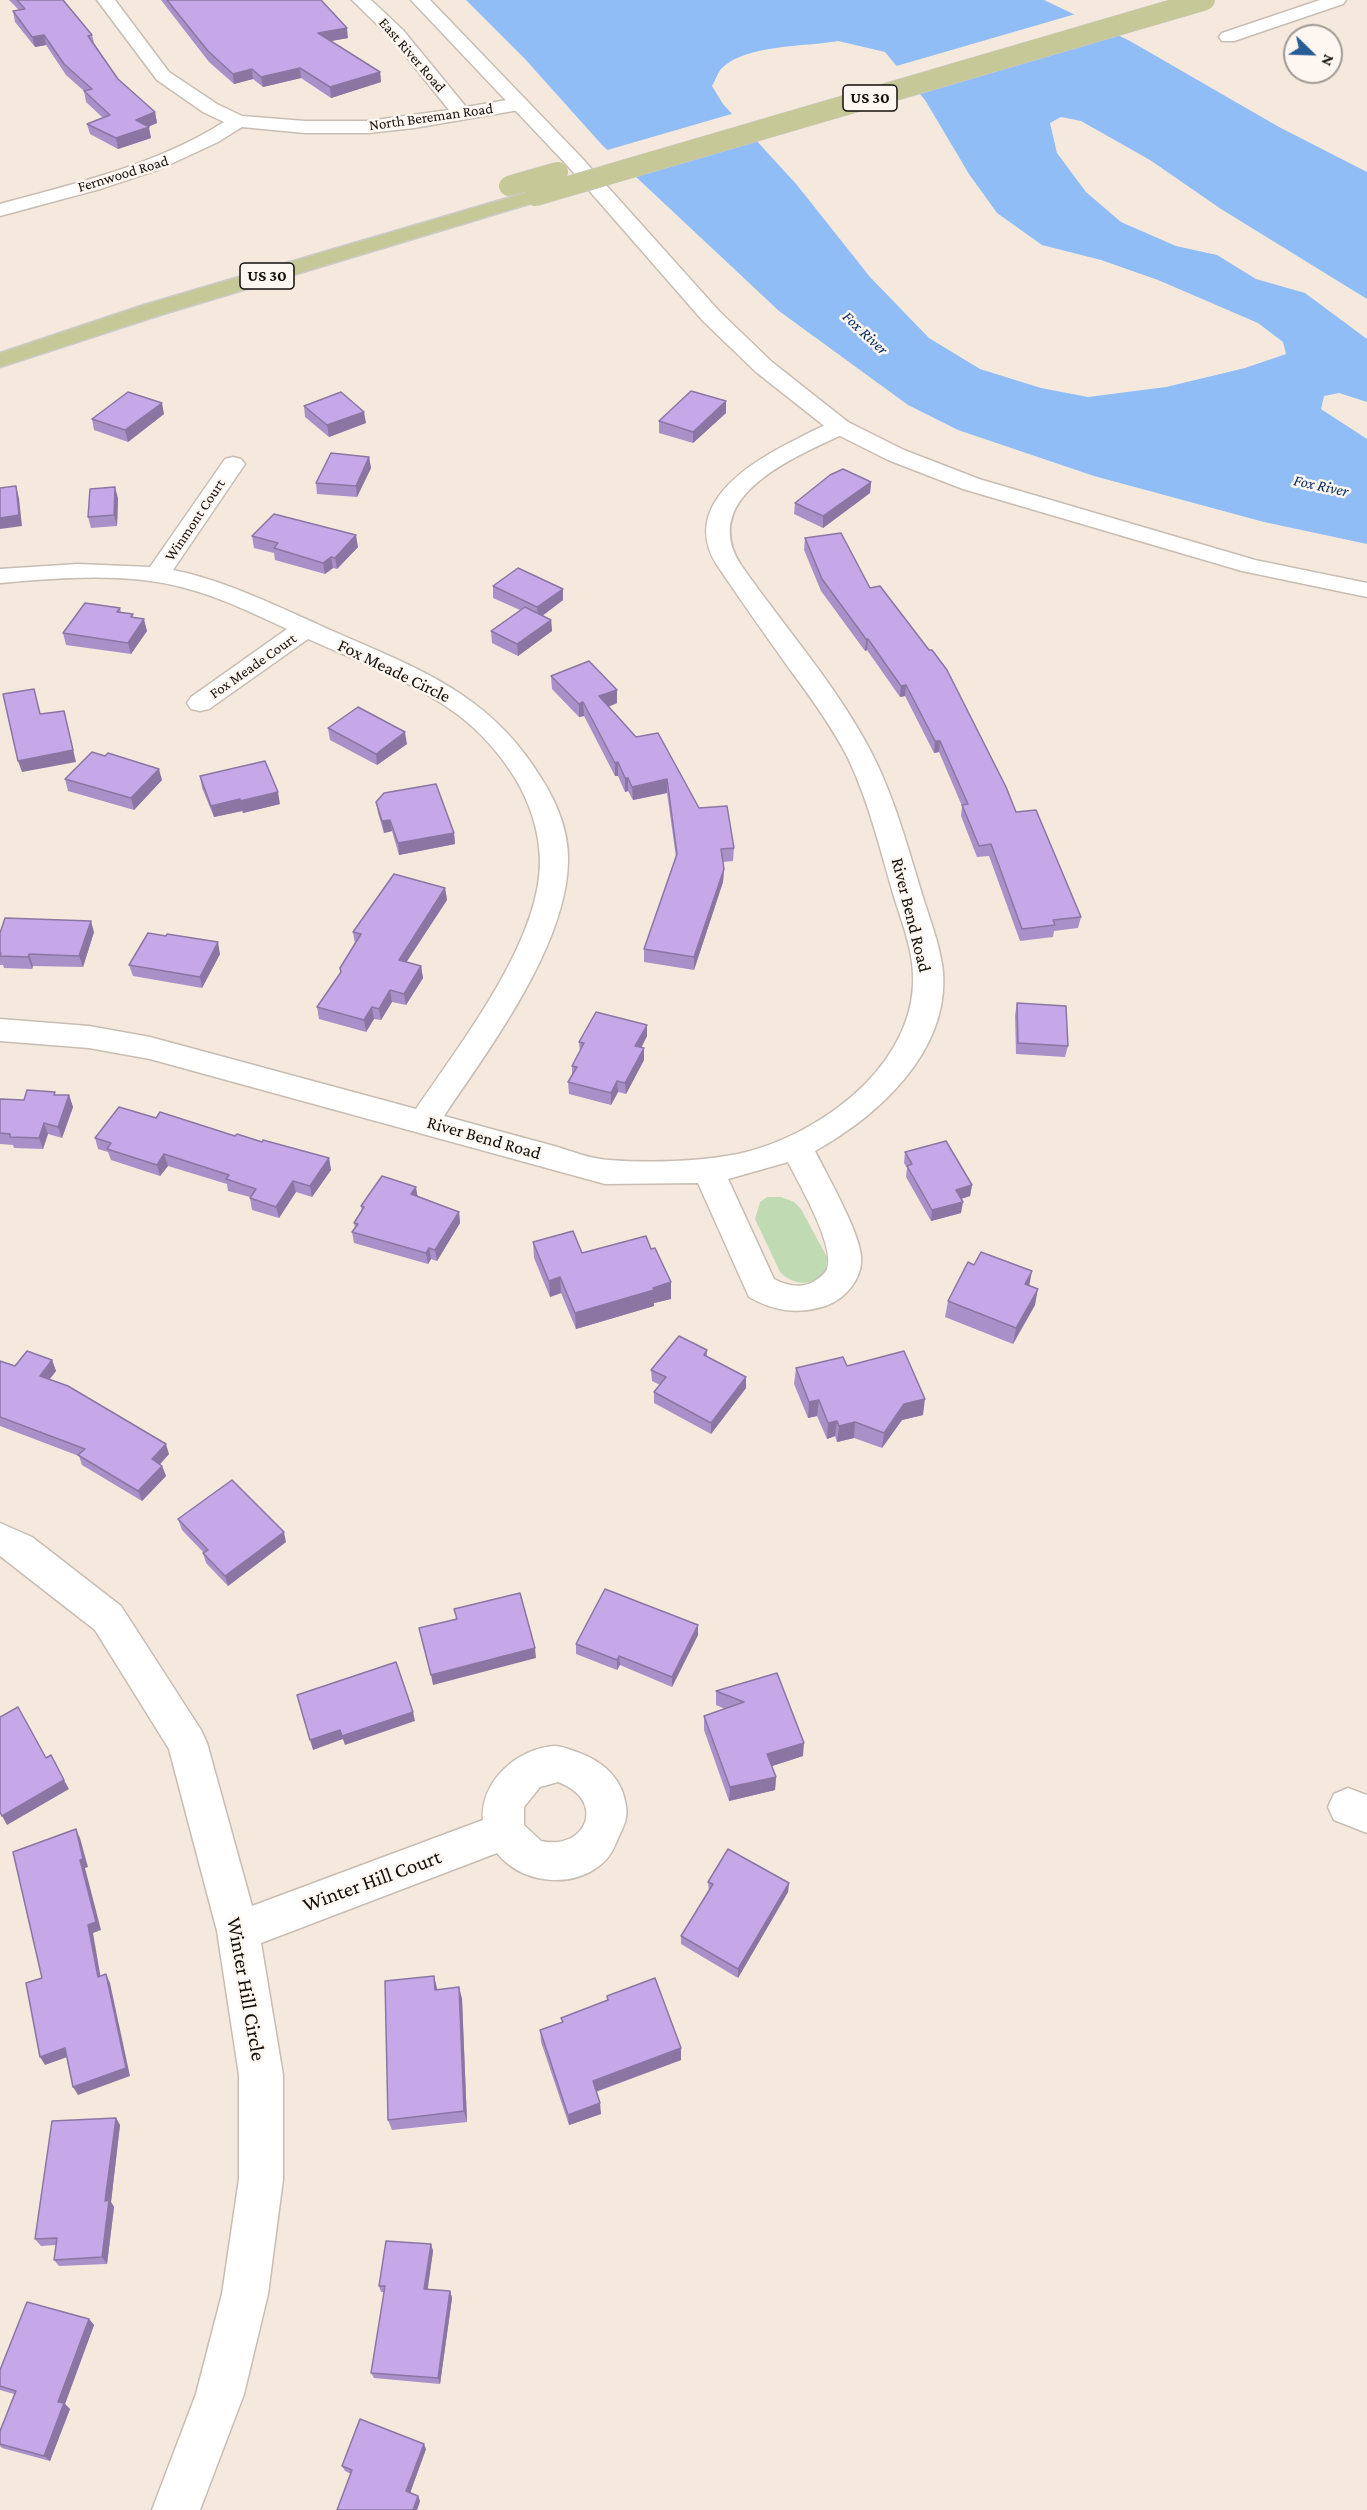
<!DOCTYPE html>
<html>
<head>
<meta charset="utf-8">
<style>
  body { margin:0 }
  #map { position:relative; width:1367px; height:2510px; overflow:hidden; background:#f5e9de; font-family:"Crimson Pro",serif }
  canvas { display:block }
  .north { position:absolute; left:1283px; top:24px; width:60px; height:60px; box-sizing:border-box; background:#fef7f1; border:2px solid #a09a95; border-radius:50%; rotate:113deg; font-size:16px; font-weight:700; line-height:24px; text-align:center; color:#130f0b }
  .north::after { content:''; display:block; margin:auto; width:21px; height:27px; background:#265d95; clip-path:polygon(50% 0,100% 100%,50% 72%,0 100%) }
</style>
</head>
<body>
<div id="map">
<canvas width="1367" height="2510"></canvas>
<div class="north">N</div>
</div>
<script>
const context = document.querySelector('canvas').getContext('2d');
context.lineJoin = 'round';
function paint(path, color) { context.fillStyle = color; context.fill(path, 'evenodd'); }
function strokePath(path, color, width, dash) { context.strokeStyle = color; context.lineWidth = width; context.lineCap = dash ? 'butt' : 'round'; context.setLineDash(dash || []); context.stroke(path); }
function drawText(font, color, halo, rows, align = 'center') {
  context.font = font + ' "Crimson Pro",serif'; context.lineWidth = 5; context.setLineDash([]); context.textBaseline = 'middle'; context.strokeStyle = halo; context.fillStyle = color; for (const [text, x, y, turn = 0] of rows) {
    context.save(); context.translate(x, y); context.rotate((+turn || 0) * Math.PI / 180); context.textAlign = isNaN(turn) ? turn : align; if (halo) context.strokeText(text, 0, 0); context.fillText(text, 0, 0); context.restore();
  }
}
const green = new Path2D(`
  M 767,1197 L 781,1197 L 794,1202 L 801,1209 L 827,1257 L 826,1271 C 815,1287 793,1286 780,1272 L 755,1219 L 760,1202 Z`);
const water = new Path2D(`
  M 466,0 L 1044,0 L 1130,41 L 1279,127 L 1367,172 L 1367,299 L 1221,209 L 1150,160 L 1081,121 L 1061,117 L 1050,123 L 1057,153 L 1086,192 L 1121,222 L 1176,246 L 1217,255 L 1256,279 L 1305,293 L 1367,339 L 1367,402 L 1339,393 L 1324,396 L 1321,409 L 1367,439 L 1367,544 L 1264,522 L 1094,476 L 958,430 L 908,405 L 779,311 L 603,146 L 525,59 ZM 838,41 L 885,52 L 925,100 L 969,174 L 997,213 L 1042,245 L 1101,260 L 1158,280 L 1258,323 L 1283,342 L 1286,354 L 1245,368 L 1166,387 L 1088,397 L 1041,388 L 980,369 L 929,338 L 870,277 L 797,185 L 723,104 L 712,86 C 715,81 717,74 721,69 C 745,44 805,47 838,41 Z`);
const pier = new Path2D(`
  M 1079,13 L 1121,33 L 916,93 L 893,67 Z
  M 735,113 L 759,140 L 632,177 L 604,151 Z`);
const minor = new Path2D(`
  M 97,0 L 115,0 L 169,72 L 217,104 L 242,116 L 305,121 L 368,121 L 449,110 L 391,38 L 352,0 L 371,0 L 403,30 L 466,107 L 519,98 L 526,100 L 528,104 L 526,108 L 519,110 L 414,128 L 368,133 L 305,133 L 242,127 L 218,142 L 160,169 L 100,189 L 0,216 L 0,204 C 77,183 156,165 224,122 L 203,112 L 157,80 Z
  M 1320,0 L 1346,0 L 1343,4 L 1234,41 L 1222,41 L 1219,37 L 1222,33 Z
  M 840,420 L 848,422 L 851,427 L 848,432 C 799,455 696,495 741,565 C 783,625 835,684 869,748 C 892,791 905,838 919,884 C 927,913 940,942 943,972 C 949,1052 878,1116 815,1151 C 827,1175 860,1233 861,1257 C 863,1279 844,1300 825,1306 C 797,1315 774,1311 749,1297 L 698,1183 L 605,1184 L 150,1059 L 89,1048 L 0,1041 L 0,1019 L 89,1026 L 150,1037 L 416,1109 C 460,1044 541,941 540,860 C 539,830 530,803 515,778 C 500,754 480,731 457,714 C 412,681 358,661 308,639 L 209,709 L 200,711 L 191,709 L 187,703 L 191,697 L 287,629 C 254,614 220,597 185,588 C 126,572 60,578 0,583 L 0,569 L 78,564 L 150,567 L 225,459 L 233,457 L 241,459 L 245,464 L 173,570 C 223,580 270,603 317,624 C 409,666 488,688 543,781 C 558,805 569,834 568,862 C 566,947 490,1047 444,1116 C 480,1126 517,1136 554,1146 C 571,1151 590,1159 609,1160 C 651,1163 696,1162 738,1154 C 816,1137 908,1071 913,986 C 915,952 901,921 892,890 C 879,845 868,800 848,758 C 832,727 812,699 791,671 C 766,636 741,601 717,565 C 681,508 744,466 789,443 C 805,435 822,425 840,420 ZM 788,1162 C 799,1184 836,1247 827,1269 C 824,1275 818,1279 813,1282 C 801,1289 785,1285 774,1279 L 728,1179 Z
  M 0,1523 L 32,1537 L 121,1606 L 201,1730 L 207,1743 L 252,1906 L 483,1820 C 480,1781 518,1748 555,1746 C 562,1746 570,1750 577,1752 C 602,1761 622,1777 626,1806 C 628,1817 624,1826 619,1836 C 614,1848 610,1858 599,1866 C 569,1889 521,1883 497,1853 L 261,1943 L 283,2075 L 283,2179 L 268,2294 L 244,2394 L 200,2510 L 152,2510 L 196,2394 L 222,2294 L 239,2179 L 239,2075 L 217,1931 L 169,1749 L 95,1630 L 0,1556 ZM 558,1782 C 607,1800 587,1851 541,1841 L 524,1825 L 524,1807 L 540,1787 Z
  M 1348,1788 L 1367,1795 L 1367,1833 L 1334,1820 L 1328,1807 L 1334,1794 Z`);
const tertiary = new Path2D(`
  M 411,0 L 430,0 L 580,156 L 719,311 L 772,362 L 848,422 L 904,450 L 979,479 L 1255,560 L 1367,583 L 1367,597 L 1242,571 L 963,489 L 888,460 L 832,432 L 756,372 L 703,321 L 566,164 Z`);
const primary = new Path2D(`
  M 535,190 L 542,192 L 545,196 L 542,200 L 160,315 L 0,367 L 0,353 L 144,305 Z`);
const primaryBridge = new Path2D(`
  M 509,186 L 558,172
  M 535,196 L 1205,0`);
const wall = new Path2D(`
  M 9,0 L 63,0 L 92,35 L 94,43 L 118,79 L 155,112 L 157,123 L 148,127 L 151,138 L 118,149 L 90,134 L 87,124 L 103,118 L 86,102 L 84,91 L 66,75 L 46,45 L 35,47 L 15,22 L 13,11 L 19,10 Z
  M 161,0 L 321,0 L 348,38 L 331,41 L 380,72 L 381,82 L 331,98 L 301,78 L 263,87 L 253,79 L 234,84 L 209,62 Z
  M 726,401 L 726,413 L 693,443 L 659,433 L 659,421 Z
  M 304,406 L 366,423 L 329,437 L 305,417 Z
  M 164,414 L 128,442 L 94,430 L 92,419 Z
  M 369,457 L 371,468 L 357,497 L 317,494 L 316,483 Z
  M 871,482 L 870,493 L 823,528 L 794,514 L 795,503 Z
  M 118,498 L 117,526 L 91,528 L 88,517 Z
  M 252,536 L 358,547 L 337,569 L 333,568 L 325,574 L 275,560 L 274,553 L 254,548 Z
  M 805,538 L 870,588 L 1016,812 L 1081,917 L 1078,928 L 1054,931 L 1053,937 L 1020,941 L 989,856 L 977,857 L 961,816 L 962,806 L 939,752 L 934,753 L 905,696 L 900,697 L 867,650 L 865,651 L 821,591 L 804,550 Z
  M 493,586 L 563,600 L 542,616 L 551,620 L 552,631 L 518,656 L 492,643 L 491,631 L 520,610 L 493,598 Z
  M 120,608 L 121,612 L 147,631 L 131,654 L 66,645 L 63,633 Z
  M 551,676 L 617,703 L 608,707 L 734,848 L 733,861 L 723,862 L 724,869 L 723,882 L 694,970 L 644,962 L 644,949 L 676,857 L 667,793 L 633,800 L 628,791 L 625,792 L 618,776 L 615,776 L 584,716 L 579,717 L 552,689 Z
  M 328,728 L 407,744 L 377,765 L 330,740 Z
  M 105,756 L 162,780 L 134,810 L 68,791 L 65,779 Z
  M 200,776 L 280,804 L 243,813 L 242,811 L 214,817 L 202,788 Z
  M 376,802 L 454,833 L 455,844 L 399,855 L 392,831 L 384,833 L 378,813 Z
  M 445,888 L 447,900 L 406,962 L 421,966 L 423,978 L 406,1005 L 392,1002 L 381,1020 L 374,1019 L 366,1032 L 319,1019 L 317,1007 L 341,973 L 340,968 L 355,944 L 353,932 Z
  M 94,932 L 83,967 L 33,966 L 32,969 L 4,968 L 3,965 L 0,965 L 0,933 Z
  M 166,936 L 220,954 L 202,988 L 133,976 L 129,965 Z
  M 1017,1003 L 1068,1046 L 1065,1057 L 1016,1054 L 1015,1015 Z
  M 647,1036 L 641,1048 L 644,1048 L 644,1060 L 626,1094 L 618,1092 L 611,1105 L 569,1094 L 568,1082 L 572,1076 L 572,1066 L 580,1051 L 579,1042 Z
  M 56,1095 L 69,1095 L 73,1107 L 62,1138 L 48,1134 L 43,1149 L 14,1148 L 13,1145 L 0,1144 L 0,1099 L 24,1100 Z
  M 156,1118 L 262,1142 L 329,1158 L 331,1170 L 312,1197 L 296,1192 L 279,1218 L 252,1210 L 250,1198 L 250,1197 L 228,1191 L 227,1184 L 168,1166 L 160,1176 L 111,1160 L 108,1152 L 98,1149 L 95,1138 Z
  M 905,1152 L 972,1185 L 970,1196 L 961,1199 L 961,1213 L 931,1221 L 906,1177 L 907,1168 L 904,1163 Z
  M 418,1196 L 459,1212 L 460,1223 L 437,1261 L 431,1259 L 428,1264 L 354,1243 L 352,1232 L 355,1228 L 354,1223 L 362,1211 L 361,1206 Z
  M 533,1242 L 582,1253 L 651,1249 L 671,1282 L 671,1299 L 654,1303 L 654,1306 L 576,1329 L 561,1293 L 550,1297 L 534,1258 Z
  M 1029,1285 L 1035,1305 L 1013,1344 L 945,1317 L 948,1301 Z
  M 707,1350 L 707,1357 L 746,1388 L 711,1434 L 654,1403 L 654,1392 L 660,1385 L 652,1381 L 651,1370 Z
  M 52,1360 L 56,1371 L 50,1379 L 169,1454 L 160,1464 L 162,1466 L 166,1476 L 142,1501 L 82,1465 L 79,1456 L 0,1426 L 0,1361 L 15,1366 Z
  M 847,1366 L 923,1415 L 902,1420 L 882,1448 L 854,1438 L 837,1442 L 835,1436 L 827,1439 L 817,1416 L 808,1418 L 794,1384 L 796,1368 Z
  M 178,1519 L 286,1542 L 228,1586 L 206,1563 L 203,1553 L 204,1553 L 182,1530 Z
  M 698,1625 L 698,1635 L 672,1687 L 620,1665 L 617,1670 L 576,1654 L 576,1644 Z
  M 777,1673 L 803,1756 L 772,1766 L 776,1777 L 775,1790 L 729,1801 L 704,1730 L 704,1716 L 725,1709 L 716,1705 L 716,1691 Z
  M 708,1882 L 789,1883 L 788,1892 L 738,1978 L 681,1944 L 681,1936 L 709,1891 Z
  M 459,1987 L 462,1999 L 467,2122 L 392,2130 L 388,2120 L 437,1988 L 437,1990 Z
  M 607,1996 L 681,2060 L 596,2092 L 601,2114 L 569,2125 L 541,2042 L 540,2030 L 562,2022 L 561,2018 L 607,2001 Z
  M 116,2118 L 120,2125 L 111,2202 L 114,2207 L 107,2264 L 59,2266 L 54,2260 L 56,2245 L 41,2246 L 35,2239 Z
  M 431,2244 L 433,2251 L 427,2289 L 450,2291 L 452,2298 L 440,2384 L 374,2378 L 371,2373 L 384,2292 L 381,2292 L 379,2286 Z
  M 89,2319 L 94,2325 L 65,2404 L 70,2409 L 50,2461 L 2,2448 L 0,2446 L 0,2431 L 14,2394 L 0,2390 L 0,2370 Z
  M 426,2449 L 410,2493 L 418,2496 L 420,2501 L 417,2510 L 337,2510 L 351,2474 L 345,2471 L 342,2466 Z`);
const shadedWall = new Path2D(`
  M 347,28 L 348,38 L 320,43 L 318,33 Z
  M 44,35 L 46,45 L 35,47 L 32,37 Z
  M 300,68 L 301,78 L 263,87 L 261,77 Z
  M 252,69 L 253,79 L 234,84 L 233,74 Z
  M 380,72 L 381,82 L 331,98 L 330,87 Z
  M 155,112 L 157,123 L 138,131 L 136,120 Z
  M 149,127 L 151,138 L 118,149 L 116,138 Z
  M 726,401 L 726,413 L 693,443 L 693,432 Z
  M 162,403 L 164,414 L 128,442 L 125,430 Z
  M 364,412 L 366,423 L 329,437 L 327,425 Z
  M 369,457 L 371,468 L 357,497 L 356,486 Z
  M 871,482 L 870,493 L 823,528 L 823,516 Z
  M 16,486 L 19,498 L 22,526 L 0,529 L 0,518 Z
  M 115,487 L 118,498 L 117,526 L 114,515 Z
  M 356,535 L 358,547 L 337,569 L 335,558 Z
  M 331,557 L 333,568 L 325,574 L 323,563 Z
  M 563,589 L 563,600 L 538,619 L 537,607 Z
  M 144,619 L 147,631 L 131,654 L 128,643 Z
  M 551,620 L 552,631 L 518,656 L 517,644 Z
  M 866,639 L 868,639 L 867,650 L 865,651 Z
  M 906,685 L 905,696 L 900,697 L 901,686 Z
  M 617,690 L 617,703 L 600,710 L 599,696 Z
  M 583,702 L 584,716 L 579,717 L 579,704 Z
  M 67,723 L 76,762 L 22,772 L 18,761 Z
  M 405,732 L 407,744 L 377,765 L 376,754 Z
  M 935,741 L 940,741 L 939,752 L 934,753 Z
  M 618,762 L 618,776 L 615,776 L 615,763 Z
  M 159,769 L 162,780 L 134,810 L 131,798 Z
  M 625,778 L 628,778 L 628,791 L 625,792 Z
  M 667,779 L 667,793 L 633,800 L 632,787 Z
  M 278,792 L 280,804 L 243,813 L 240,801 Z
  M 240,799 L 242,811 L 214,817 L 211,806 Z
  M 390,820 L 392,831 L 384,833 L 382,821 Z
  M 454,833 L 455,844 L 399,855 L 398,843 Z
  M 724,869 L 723,882 L 694,970 L 694,957 Z
  M 445,888 L 447,900 L 400,972 L 399,960 Z
  M 91,921 L 94,932 L 83,967 L 79,956 Z
  M 218,942 L 220,954 L 202,988 L 200,977 Z
  M 29,954 L 33,966 L 32,969 L 28,957 Z
  M 421,966 L 423,978 L 406,1005 L 404,994 Z
  M 390,990 L 392,1002 L 381,1020 L 379,1009 Z
  M 372,1007 L 374,1019 L 366,1032 L 364,1020 Z
  M 647,1025 L 647,1036 L 636,1058 L 635,1046 Z
  M 644,1048 L 644,1060 L 626,1094 L 625,1083 Z
  M 617,1081 L 618,1092 L 611,1105 L 611,1093 Z
  M 69,1095 L 73,1107 L 62,1138 L 58,1127 Z
  M 44,1123 L 48,1134 L 43,1149 L 39,1138 Z
  M 164,1154 L 168,1166 L 160,1176 L 157,1165 Z
  M 329,1158 L 331,1170 L 312,1197 L 310,1186 Z
  M 293,1181 L 296,1192 L 279,1218 L 276,1207 Z
  M 972,1185 L 970,1196 L 954,1201 L 956,1190 Z
  M 416,1187 L 418,1198 L 411,1194 Z
  M 963,1202 L 961,1213 L 931,1221 L 932,1210 Z
  M 459,1212 L 460,1223 L 437,1261 L 435,1250 Z
  M 429,1248 L 431,1259 L 428,1264 L 426,1253 Z
  M 1032,1271 L 1029,1287 L 1025,1284 Z
  M 560,1277 L 561,1293 L 550,1297 L 549,1281 Z
  M 671,1282 L 671,1299 L 654,1303 L 654,1306 L 576,1329 L 575,1313 Z
  M 1038,1289 L 1035,1305 L 1013,1344 L 1016,1328 Z
  M 52,1360 L 56,1371 L 44,1386 L 40,1376 Z
  M 746,1377 L 746,1388 L 711,1434 L 711,1423 Z
  M 925,1399 L 923,1415 L 902,1420 L 882,1448 L 884,1433 L 904,1404 Z
  M 819,1400 L 817,1416 L 808,1418 L 809,1402 Z
  M 837,1421 L 835,1436 L 827,1439 L 828,1423 Z
  M 855,1422 L 854,1438 L 837,1442 L 839,1426 Z
  M 166,1444 L 169,1454 L 155,1470 L 152,1459 Z
  M 162,1466 L 166,1476 L 142,1501 L 138,1491 Z
  M 284,1532 L 286,1542 L 228,1586 L 225,1576 Z
  M 698,1625 L 698,1635 L 672,1687 L 672,1677 Z
  M 535,1648 L 536,1658 L 433,1685 L 431,1675 Z
  M 619,1656 L 620,1665 L 617,1670 L 617,1660 Z
  M 413,1712 L 415,1721 L 345,1745 L 342,1736 Z
  M 340,1730 L 343,1739 L 313,1750 L 310,1740 Z
  M 804,1743 L 803,1756 L 766,1768 L 767,1754 Z
  M 776,1777 L 775,1790 L 729,1801 L 730,1787 Z
  M 64,1780 L 69,1789 L 7,1825 L 2,1816 Z
  M 76,1829 L 80,1838 L 88,1867 L 85,1868 L 101,1930 L 93,1933 L 102,1985 L 98,1977 L 88,1925 Z
  M 789,1883 L 788,1892 L 738,1978 L 738,1969 Z
  M 106,1974 L 110,1983 L 130,2076 L 78,2095 L 73,2087 Z
  M 434,1976 L 437,1988 L 438,2002 L 435,1990 Z
  M 459,1987 L 462,1999 L 467,2122 L 464,2111 Z
  M 65,2048 L 70,2056 L 45,2065 L 40,2057 Z
  M 681,2048 L 681,2060 L 594,2092 L 593,2081 Z
  M 600,2103 L 601,2114 L 569,2125 L 568,2115 Z
  M 116,2118 L 120,2125 L 111,2202 L 114,2207 L 107,2264 L 102,2257 L 105,2201 Z
  M 431,2244 L 433,2251 L 427,2295 L 424,2289 Z
  M 450,2291 L 452,2298 L 440,2384 L 438,2378 Z
  M 89,2319 L 94,2325 L 65,2404 L 70,2409 L 50,2461 L 44,2456 L 58,2402 Z
  M 424,2444 L 426,2449 L 409,2496 L 406,2491 Z
  M 418,2496 L 420,2501 L 417,2510 L 413,2510 Z`);
const building = new Path2D(`
  M 17,0 L 63,0 L 92,35 L 88,36 L 118,79 L 155,112 L 136,120 L 149,127 L 116,138 L 87,124 L 110,115 L 84,91 L 92,89 L 64,64 L 44,35 L 32,37 L 13,11 L 25,9 Z
  M 167,0 L 321,0 L 347,28 L 318,33 L 380,72 L 330,87 L 300,68 L 261,77 L 252,69 L 233,74 L 208,51 Z
  M 691,391 L 726,401 L 693,432 L 659,421 Z
  M 128,392 L 162,403 L 125,430 L 92,419 Z
  M 341,392 L 364,412 L 327,425 L 304,406 Z
  M 331,453 L 369,457 L 356,486 L 316,483 Z
  M 843,469 L 871,482 L 823,516 L 795,503 L 830,475 Z
  M 16,486 L 19,515 L 0,518 L 0,488 Z
  M 115,487 L 114,515 L 88,517 L 90,489 Z
  M 274,514 L 356,535 L 335,558 L 331,557 L 323,563 L 274,548 L 278,543 L 252,536 Z
  M 841,533 L 870,588 L 880,586 L 929,650 L 932,650 L 947,670 L 1006,787 L 1016,812 L 1036,810 L 1081,917 L 1053,920 L 1055,925 L 1022,929 L 991,844 L 979,846 L 962,805 L 968,804 L 940,741 L 935,741 L 906,685 L 901,686 L 868,639 L 866,639 L 822,579 L 805,538 Z
  M 518,568 L 563,589 L 537,607 L 493,586 Z
  M 85,603 L 120,608 L 117,612 L 133,614 L 131,617 L 144,619 L 128,643 L 63,633 Z
  M 525,607 L 551,620 L 517,644 L 491,631 Z
  M 589,661 L 617,690 L 599,696 L 636,737 L 658,733 L 699,808 L 727,806 L 734,848 L 721,849 L 724,869 L 694,957 L 644,949 L 677,854 L 667,779 L 632,787 L 628,778 L 625,778 L 618,762 L 615,763 L 583,702 L 579,704 L 551,676 Z
  M 34,689 L 40,714 L 64,711 L 73,750 L 18,761 L 3,694 Z
  M 358,707 L 405,732 L 376,754 L 328,728 Z
  M 92,752 L 105,756 L 108,753 L 159,769 L 131,798 L 65,779 Z
  M 265,761 L 278,792 L 240,801 L 240,799 L 211,806 L 200,776 Z
  M 436,784 L 454,833 L 398,843 L 390,820 L 382,821 L 376,802 L 384,793 Z
  M 394,874 L 445,888 L 399,960 L 421,966 L 404,994 L 390,990 L 379,1009 L 372,1007 L 364,1020 L 317,1007 L 341,972 L 340,968 L 361,934 L 353,932 Z
  M 5,918 L 91,921 L 79,956 L 29,954 L 28,957 L 0,956 L 1,953 L 0,953 L 0,933 Z
  M 148,933 L 166,936 L 167,934 L 218,942 L 200,977 L 129,965 Z
  M 1017,1003 L 1066,1006 L 1068,1046 L 1018,1043 Z
  M 596,1012 L 647,1025 L 635,1046 L 644,1048 L 625,1083 L 617,1081 L 611,1093 L 568,1082 L 577,1067 L 572,1066 L 584,1043 L 579,1042 Z
  M 27,1090 L 55,1092 L 54,1095 L 69,1095 L 58,1127 L 44,1123 L 39,1138 L 10,1137 L 10,1134 L 0,1133 L 0,1099 L 24,1100 Z
  M 119,1107 L 156,1118 L 160,1112 L 235,1136 L 237,1134 L 262,1142 L 263,1140 L 329,1158 L 310,1186 L 293,1181 L 276,1207 L 250,1198 L 256,1189 L 226,1179 L 229,1175 L 164,1154 L 157,1165 L 107,1149 L 111,1143 L 95,1138 Z
  M 946,1141 L 972,1185 L 956,1190 L 963,1202 L 932,1210 L 907,1166 L 912,1164 L 905,1152 Z
  M 382,1176 L 416,1187 L 411,1194 L 459,1212 L 435,1250 L 429,1248 L 426,1253 L 352,1232 L 358,1224 L 354,1223 L 364,1207 L 361,1206 Z
  M 573,1231 L 582,1253 L 646,1236 L 651,1249 L 655,1248 L 671,1282 L 653,1288 L 654,1290 L 575,1313 L 560,1277 L 549,1281 L 533,1242 Z
  M 981,1252 L 1032,1271 L 1025,1284 L 1038,1289 L 1016,1328 L 948,1301 L 968,1262 L 974,1265 Z
  M 679,1336 L 707,1350 L 704,1355 L 746,1377 L 711,1423 L 654,1392 L 666,1377 L 651,1370 Z
  M 27,1351 L 52,1360 L 40,1376 L 68,1386 L 166,1444 L 152,1459 L 162,1466 L 138,1491 L 78,1455 L 85,1449 L 0,1417 L 0,1361 L 15,1366 Z
  M 904,1351 L 925,1399 L 904,1404 L 884,1433 L 855,1422 L 839,1426 L 837,1421 L 828,1423 L 819,1400 L 809,1402 L 796,1368 L 843,1357 L 847,1366 Z
  M 232,1480 L 284,1532 L 225,1576 L 203,1553 L 208,1550 L 178,1519 Z
  M 605,1589 L 698,1625 L 672,1677 L 619,1656 L 617,1660 L 576,1644 Z
  M 520,1593 L 535,1648 L 431,1675 L 419,1628 L 457,1619 L 454,1609 Z
  M 396,1662 L 413,1712 L 342,1736 L 340,1730 L 310,1740 L 297,1695 Z
  M 777,1673 L 804,1743 L 767,1754 L 776,1777 L 730,1787 L 704,1716 L 744,1702 L 716,1691 Z
  M 18,1707 L 46,1758 L 51,1755 L 64,1780 L 2,1816 L 0,1812 L 0,1717 Z
  M 76,1829 L 83,1859 L 80,1860 L 96,1922 L 88,1925 L 98,1977 L 106,1974 L 126,2068 L 73,2087 L 65,2048 L 40,2057 L 26,1983 L 42,1978 L 13,1852 Z
  M 728,1849 L 789,1883 L 738,1969 L 681,1936 L 713,1884 L 708,1882 Z
  M 434,1976 L 435,1990 L 459,1987 L 464,2111 L 388,2120 L 385,1981 Z
  M 655,1978 L 681,2048 L 593,2081 L 600,2103 L 568,2115 L 540,2030 L 563,2022 L 561,2018 L 608,2000 L 607,1996 Z
  M 116,2118 L 105,2201 L 109,2200 L 102,2257 L 54,2260 L 57,2238 L 35,2239 L 52,2121 Z
  M 386,2241 L 431,2244 L 424,2289 L 450,2291 L 438,2378 L 371,2373 L 385,2286 L 379,2286 Z
  M 27,2302 L 89,2319 L 58,2402 L 64,2403 L 44,2456 L 0,2444 L 0,2431 L 16,2391 L 0,2386 L 0,2370 Z
  M 360,2419 L 424,2444 L 406,2491 L 418,2496 L 413,2510 L 337,2510 L 352,2470 L 342,2466 Z`);
const farStreetnames = [
  ["East River Road",412,55,49],
  ["North Bereman Road",431,117,-8],
  ["Fernwood Road",123,174,-17],
  ["Winmont Court",195,520,-56],
  ["Fox Meade Court",253,666,-35]
];
const shields = [
  [870,98,54],
  [267,276,54]
];
const shieldNames = [
  ["US 30",870,98],
  ["US 30",267,276]
];
const farWaternames = [
  ["Fox River",865,333,43],
  ["Fox River",1321,486,12]
];
const streetNames = [
  ["Fox Meade Circle",394,671,26],
  ["River Bend Road",911,915,76],
  ["River Bend Road",484,1138,16]
];
const nearStreetnames = [
  ["Winter Hill Court",372,1881,-20],
  ["Winter Hill Circle",246,1989,80]
];
paint(green, '#c0dbb4');
paint(water, '#91bdf7');
paint(pier, '#f5e9de');
strokePath(minor, '#c8bdb2', 3);
strokePath(tertiary, '#c8bdb2', 3);
strokePath(primary, '#cbcac9', 3);
paint(minor, '#fff');
paint(tertiary, '#fff');
paint(primary, '#c7c897');
strokePath(primaryBridge, '#cbcac9', 21, []);
strokePath(primaryBridge, '#c7c897', 20);
paint(wall, '#aa90c8');
paint(shadedWall, '#8b76a3');
paint(building, '#c6a8e9');
strokePath(building, '#8b76a3', 1.5);
drawText('15px', '#130f0b', '#fef7f1', farStreetnames);
for (const [x, y, w] of shields) { const box = new Path2D(); box.roundRect(x - w / 2, y - 13, w, 26, 4.5); context.fillStyle = '#fef7f1'; context.fill(box); strokePath(box, '#130f0b', 1.5); }
drawText('bold 16px', '#130f0b', null, shieldNames);
drawText('italic 16px', '#00295b', '#fef7f1', farWaternames);
drawText('18px', '#130f0b', '#fef7f1', streetNames);
drawText('21px', '#130f0b', '#fef7f1', nearStreetnames);
</script>
</body>
</html>
